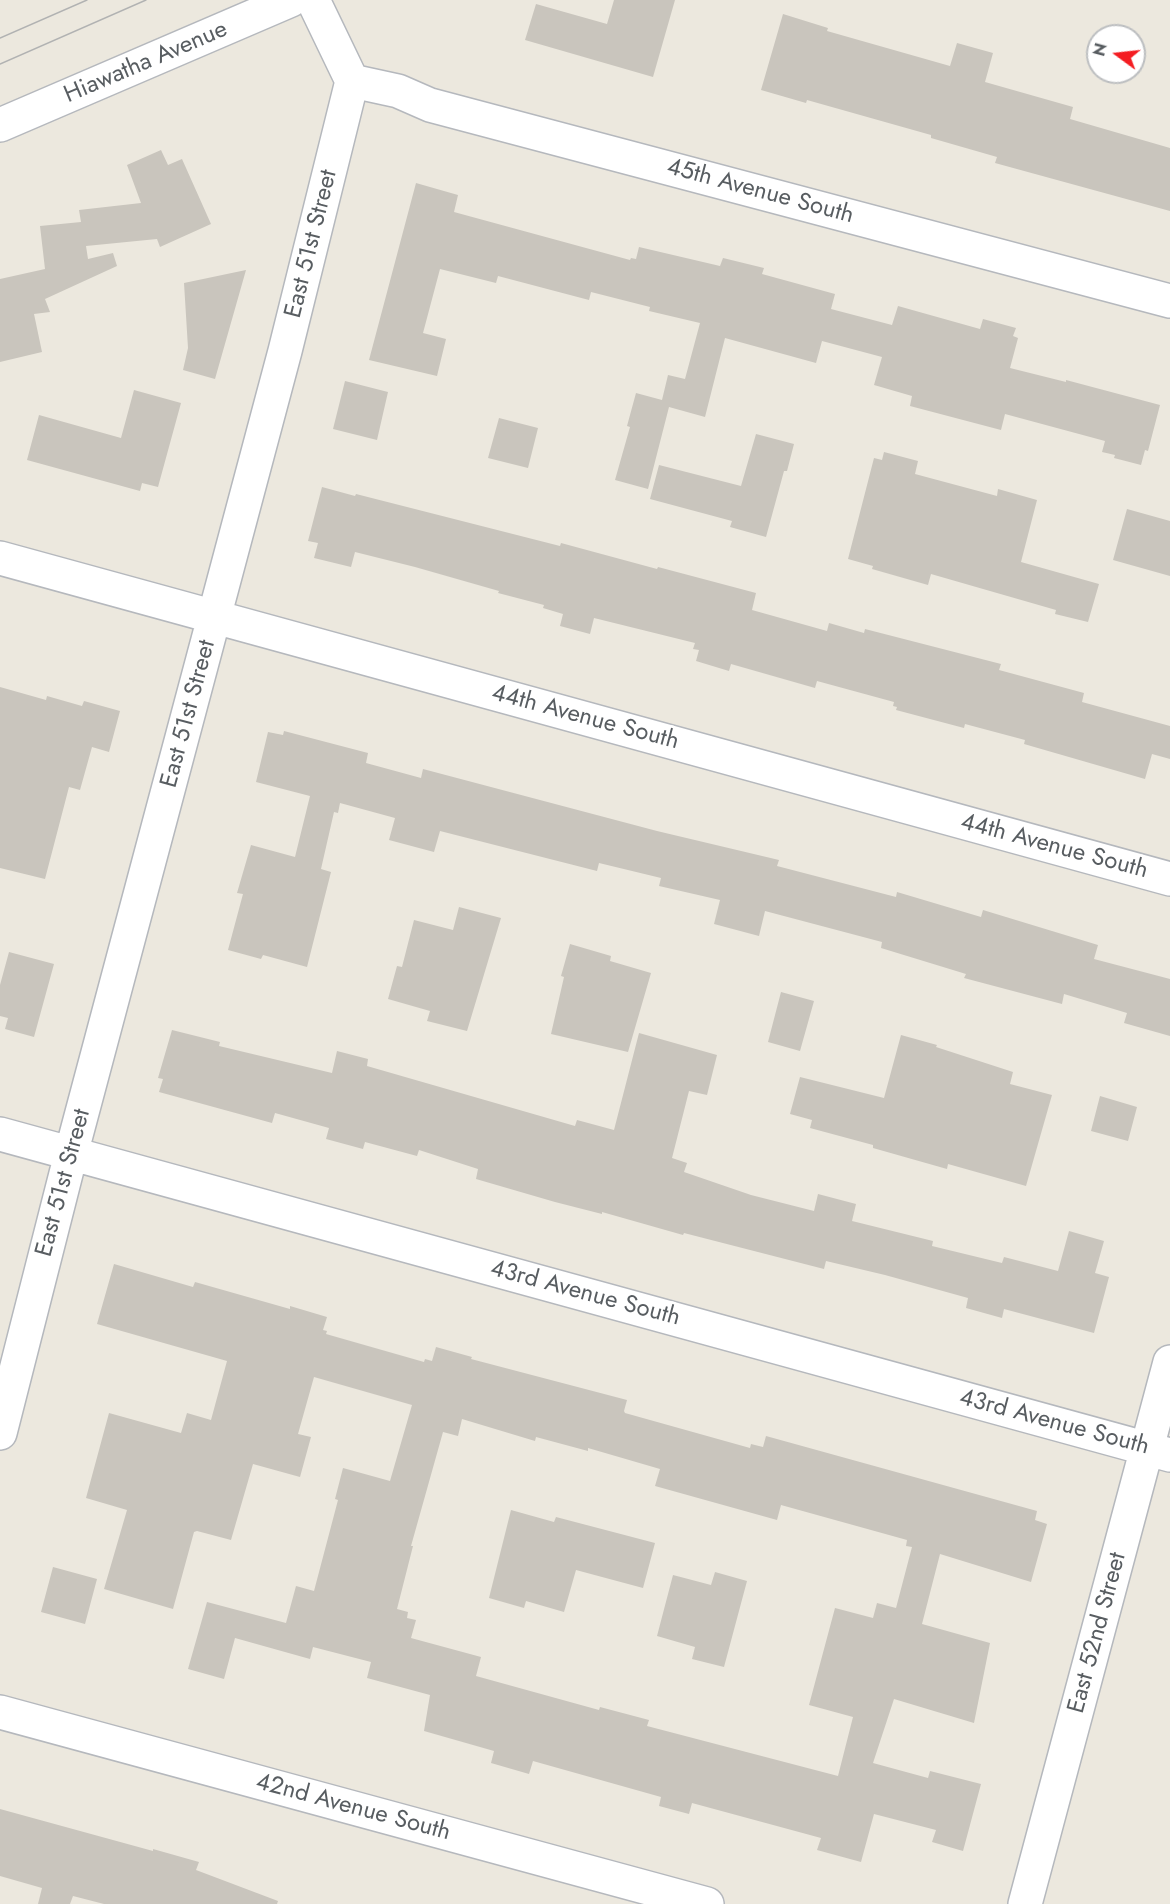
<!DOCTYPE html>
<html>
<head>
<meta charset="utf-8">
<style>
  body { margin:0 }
  #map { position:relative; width:1170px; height:1904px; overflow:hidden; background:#ece8de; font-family:Jost,sans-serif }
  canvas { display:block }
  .north { position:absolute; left:1086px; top:24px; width:60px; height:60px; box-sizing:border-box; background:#fff; border:2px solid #bcbec0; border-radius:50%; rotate:285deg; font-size:16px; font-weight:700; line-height:24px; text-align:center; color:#585d61 }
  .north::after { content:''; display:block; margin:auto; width:21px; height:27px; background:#f41d22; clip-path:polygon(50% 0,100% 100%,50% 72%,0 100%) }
</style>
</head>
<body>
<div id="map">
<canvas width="1170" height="1904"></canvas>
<div class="north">N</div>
</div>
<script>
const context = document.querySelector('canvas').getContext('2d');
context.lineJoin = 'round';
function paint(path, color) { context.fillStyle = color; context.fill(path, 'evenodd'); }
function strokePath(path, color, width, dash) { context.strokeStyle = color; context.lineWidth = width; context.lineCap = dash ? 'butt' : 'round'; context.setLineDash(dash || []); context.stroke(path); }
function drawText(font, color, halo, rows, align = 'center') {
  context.font = font + ' Jost,sans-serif'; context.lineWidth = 5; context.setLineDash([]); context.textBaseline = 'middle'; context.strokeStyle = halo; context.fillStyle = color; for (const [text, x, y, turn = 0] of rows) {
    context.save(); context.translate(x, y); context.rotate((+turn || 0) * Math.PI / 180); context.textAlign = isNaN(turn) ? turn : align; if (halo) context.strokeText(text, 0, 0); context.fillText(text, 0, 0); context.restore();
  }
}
const building = new Path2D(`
  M 614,0 L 675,0 L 653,77 L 525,40 L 536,4 L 607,24 Z
  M 783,14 L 828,28 L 827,31 L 950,66 L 957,43 L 993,53 L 985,82 L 1073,107 L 1070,119 L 1170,148 L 1170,211 L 995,163 L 997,157 L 931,138 L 931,135 L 807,100 L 806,103 L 761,90 Z
  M 161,150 L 168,165 L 182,159 L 211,224 L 160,247 L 157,239 L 86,246 L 88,259 L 113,253 L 117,266 L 45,299 L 50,312 L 34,314 L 42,352 L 0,362 L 0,279 L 45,269 L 40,226 L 81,222 L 79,210 L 141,203 L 127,165 Z
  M 416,183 L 458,195 L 454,212 L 630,260 L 631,258 L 636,259 L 639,247 L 720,266 L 723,258 L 764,268 L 762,274 L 835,294 L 831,309 L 892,325 L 898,306 L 980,329 L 983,319 L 1016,328 L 1013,336 L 1018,338 L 1010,368 L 1066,382 L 1066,380 L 1160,405 L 1148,451 L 1145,450 L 1141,465 L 1114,458 L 1115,455 L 1102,452 L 1105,441 L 1005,414 L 1001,430 L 910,406 L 912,396 L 874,385 L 882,357 L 822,341 L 816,363 L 725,338 L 705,417 L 669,407 L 648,489 L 615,480 L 630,427 L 627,426 L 636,393 L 662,400 L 668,375 L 685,379 L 700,323 L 649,311 L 650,307 L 591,292 L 589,300 L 498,276 L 496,283 L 440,269 L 423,333 L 446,339 L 437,376 L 369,360 Z
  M 246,270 L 215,379 L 183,370 L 188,348 L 184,283 Z
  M 345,381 L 388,392 L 377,440 L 333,429 Z
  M 134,390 L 181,403 L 158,487 L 142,483 L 140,491 L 27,460 L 39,415 L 121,438 Z
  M 499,418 L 538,428 L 528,468 L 488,458 Z
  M 756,434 L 794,444 L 787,471 L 784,471 L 766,537 L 730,527 L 732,521 L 650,499 L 659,465 L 741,486 Z
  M 884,452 L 918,461 L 915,474 L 997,496 L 998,489 L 1037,500 L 1021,562 L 1099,584 L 1088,622 L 1055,614 L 1056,610 L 931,574 L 928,585 L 872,569 L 873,566 L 848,559 L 874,458 L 882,460 Z
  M 322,487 L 355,496 L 356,494 L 560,546 L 561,543 L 657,569 L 658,567 L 756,593 L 752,610 L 827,631 L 829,623 L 864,633 L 865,629 L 1001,664 L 999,670 L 1084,693 L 1082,702 L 1170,726 L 1170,759 L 1152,754 L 1145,779 L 1024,744 L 1025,740 L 965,724 L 964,728 L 896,710 L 897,707 L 893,706 L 894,702 L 817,681 L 815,688 L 731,664 L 729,671 L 696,661 L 699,650 L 693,649 L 695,643 L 594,618 L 590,634 L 560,626 L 563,614 L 543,608 L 544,605 L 498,593 L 499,591 L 415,567 L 355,552 L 351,567 L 314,558 L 318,543 L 308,541 Z
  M 1127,509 L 1170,521 L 1170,576 L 1113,560 Z
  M 0,687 L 46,700 L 47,696 L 82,706 L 84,701 L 120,711 L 109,752 L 92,747 L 80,790 L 69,787 L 45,879 L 0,868 Z
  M 284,731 L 368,753 L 366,763 L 421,778 L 423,769 L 657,831 L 779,860 L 777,866 L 896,897 L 897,892 L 981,917 L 983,910 L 1098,945 L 1094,959 L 1170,979 L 1170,1036 L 1124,1023 L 1127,1013 L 1064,994 L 1062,1004 L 964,978 L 966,974 L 881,948 L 882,942 L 765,911 L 759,936 L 714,924 L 720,900 L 659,886 L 661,878 L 599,863 L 597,871 L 440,831 L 434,852 L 389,840 L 395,818 L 340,803 L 338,813 L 334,812 L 321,869 L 331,872 L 307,967 L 263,955 L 261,959 L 228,950 L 243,894 L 237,893 L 251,845 L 295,857 L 310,796 L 256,782 L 268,732 L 283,735 Z
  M 459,907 L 501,918 L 467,1031 L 427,1021 L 430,1011 L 388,999 L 397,966 L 402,967 L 414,920 L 453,930 Z
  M 570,944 L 611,956 L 610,961 L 651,973 L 628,1052 L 551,1034 L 564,977 L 561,976 Z
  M 9,952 L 54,964 L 34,1037 L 5,1029 L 8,1018 L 0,1016 L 0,985 Z
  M 781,992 L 814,1001 L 800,1051 L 768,1042 Z
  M 172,1030 L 220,1042 L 219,1046 L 332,1073 L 337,1051 L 368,1059 L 367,1066 L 575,1126 L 577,1120 L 614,1130 L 639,1033 L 717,1055 L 707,1095 L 689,1091 L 672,1158 L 687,1163 L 684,1172 L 751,1195 L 814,1211 L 818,1194 L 856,1204 L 852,1221 L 933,1241 L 932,1246 L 1002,1263 L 1004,1257 L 1058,1271 L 1069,1231 L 1104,1241 L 1095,1273 L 1109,1277 L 1094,1333 L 1004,1309 L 1002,1318 L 966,1308 L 968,1298 L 885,1275 L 826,1261 L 824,1269 L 684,1233 L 683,1235 L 602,1212 L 602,1214 L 555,1202 L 476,1179 L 478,1169 L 419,1150 L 417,1156 L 365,1142 L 363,1149 L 326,1139 L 329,1128 L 275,1113 L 272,1123 L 159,1092 L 163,1079 L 158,1078 Z
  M 901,1035 L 937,1045 L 936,1047 L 1013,1072 L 1010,1084 L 1052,1095 L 1026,1186 L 948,1164 L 947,1169 L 873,1148 L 873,1145 L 810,1128 L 812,1120 L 790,1114 L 800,1077 L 884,1098 Z
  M 1100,1096 L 1137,1107 L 1128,1141 L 1091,1131 Z
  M 114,1264 L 193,1287 L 195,1282 L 290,1309 L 290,1306 L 327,1317 L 323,1330 L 327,1331 L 326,1334 L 424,1362 L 425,1359 L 432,1361 L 436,1347 L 472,1357 L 471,1359 L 627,1400 L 624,1411 L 625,1413 L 750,1448 L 751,1444 L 763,1447 L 766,1436 L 1037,1511 L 1035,1520 L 1047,1524 L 1031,1582 L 940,1554 L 922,1624 L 990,1643 L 974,1723 L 894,1699 L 873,1763 L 928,1778 L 930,1771 L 981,1784 L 963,1851 L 932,1842 L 936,1830 L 874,1814 L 861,1862 L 817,1850 L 821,1838 L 692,1803 L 689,1814 L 659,1806 L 661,1797 L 533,1761 L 529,1774 L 491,1763 L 494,1751 L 424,1731 L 430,1695 L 367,1678 L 371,1662 L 313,1647 L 310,1659 L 235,1638 L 224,1679 L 188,1669 L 207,1602 L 286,1623 L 296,1586 L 314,1591 L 338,1500 L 335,1499 L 343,1468 L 390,1481 L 412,1405 L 314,1377 L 298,1434 L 311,1437 L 300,1477 L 253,1464 L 231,1540 L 197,1531 L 194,1532 L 173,1609 L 104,1589 L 127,1510 L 86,1498 L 109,1413 L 181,1433 L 187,1413 L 211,1420 L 227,1361 L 97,1324 ZM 462,1419 L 535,1441 L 536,1437 L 588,1451 L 588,1448 L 660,1469 L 655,1486 L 777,1520 L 781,1505 L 907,1540 L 906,1546 L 912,1547 L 896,1608 L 877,1603 L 873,1618 L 835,1608 L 809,1705 L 853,1717 L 838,1776 L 647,1726 L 649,1720 L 600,1707 L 599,1710 L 476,1676 L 481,1657 L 411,1638 L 416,1620 L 407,1618 L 408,1612 L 397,1609 L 413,1546 L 411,1546 L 443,1432 L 458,1436 Z
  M 511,1510 L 554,1522 L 556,1517 L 655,1543 L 643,1588 L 576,1570 L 564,1612 L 526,1601 L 524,1608 L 489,1598 Z
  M 53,1567 L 97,1579 L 85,1624 L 41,1612 Z
  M 715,1572 L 747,1581 L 724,1667 L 692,1659 L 695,1647 L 657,1636 L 673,1575 L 711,1585 Z
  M 0,1809 L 153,1851 L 153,1849 L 199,1862 L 196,1870 L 278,1901 L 277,1904 L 104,1904 L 73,1896 L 70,1904 L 38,1904 L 42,1888 L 0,1876 Z`);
const minor = new Path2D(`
  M 352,81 L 398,91 L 430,105 L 1170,301
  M 0,125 L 291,0
  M 0,558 L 1170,879
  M 0,1134 L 1170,1455
  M 0,1433 L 71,1154 L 285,351 L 352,81 L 313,0
  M 1025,1904 L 1170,1362`);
const tertiary = new Path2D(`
  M 0,1712 L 707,1904`);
const tram = new Path2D(`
  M 0,38 L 87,0
  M 0,64 L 146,0`);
const streetNames = [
  ["Hiawatha Avenue",146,63,-23],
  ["45th Avenue South",760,192,15],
  ["East 51st Street",312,244,-76],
  ["East 51st Street",189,714,-75],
  ["44th Avenue South",585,718,15],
  ["44th Avenue South",1054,847,15],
  ["East 51st Street",64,1183,-75],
  ["43rd Avenue South",585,1294,15],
  ["43rd Avenue South",1054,1423,15],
  ["East 52nd Street",1098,1633,-75],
  ["42nd Avenue South",353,1808,15]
];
paint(building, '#c9c5bd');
strokePath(minor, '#b5b8bd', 36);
strokePath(tertiary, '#b5b8bd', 36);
strokePath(minor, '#fff', 33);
strokePath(tertiary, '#fff', 33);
strokePath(tram, '#b1b2b2', 1.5);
drawText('24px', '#585d61', '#fff', streetNames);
</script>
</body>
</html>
